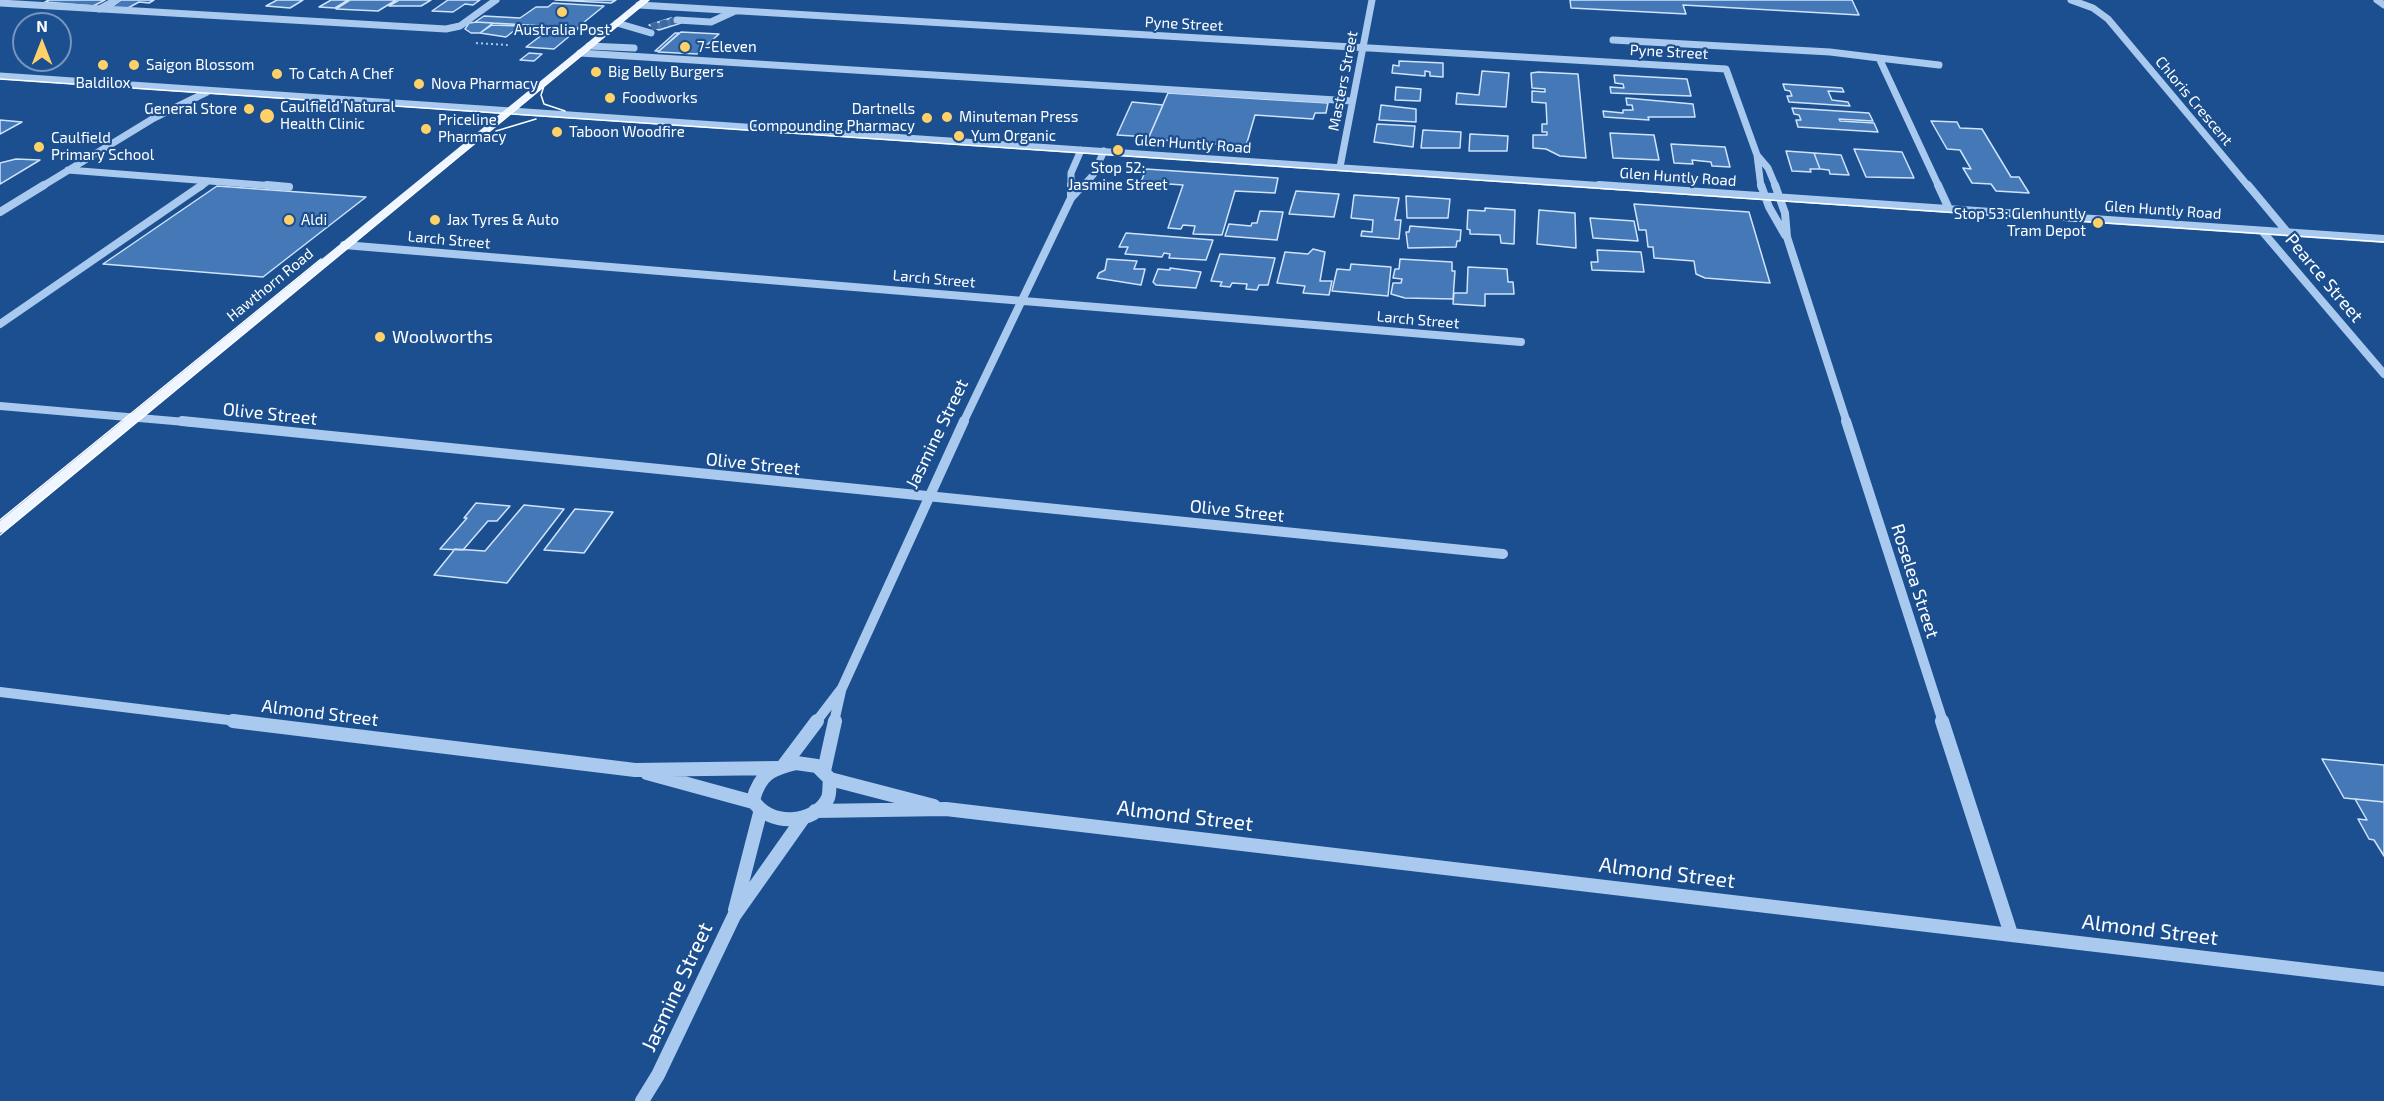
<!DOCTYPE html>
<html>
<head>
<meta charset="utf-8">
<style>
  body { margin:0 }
  #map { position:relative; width:2384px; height:1101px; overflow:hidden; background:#1b4f8f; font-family:"Exo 2",sans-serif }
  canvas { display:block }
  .north { position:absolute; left:12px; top:12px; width:60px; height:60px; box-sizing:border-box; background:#1b4f8f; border:2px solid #7695bc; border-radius:50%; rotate:0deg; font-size:16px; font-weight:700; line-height:24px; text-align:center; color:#fff }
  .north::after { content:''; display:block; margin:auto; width:21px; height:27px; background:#ffd166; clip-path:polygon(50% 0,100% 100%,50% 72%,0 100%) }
</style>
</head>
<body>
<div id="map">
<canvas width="2384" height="1101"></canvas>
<div class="north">N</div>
</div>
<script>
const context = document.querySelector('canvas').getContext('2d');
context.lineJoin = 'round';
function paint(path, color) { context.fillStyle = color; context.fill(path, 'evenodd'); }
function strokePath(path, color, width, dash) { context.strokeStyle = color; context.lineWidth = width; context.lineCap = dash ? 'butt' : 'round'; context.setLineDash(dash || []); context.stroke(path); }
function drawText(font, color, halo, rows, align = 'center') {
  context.font = font + ' "Exo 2",sans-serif'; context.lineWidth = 4.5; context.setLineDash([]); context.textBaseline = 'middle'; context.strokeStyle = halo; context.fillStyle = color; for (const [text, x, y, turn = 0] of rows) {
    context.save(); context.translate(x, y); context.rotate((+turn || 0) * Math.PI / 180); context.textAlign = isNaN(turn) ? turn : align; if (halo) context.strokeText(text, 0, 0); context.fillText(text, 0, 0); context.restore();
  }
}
const building = new Path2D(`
  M 49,0 L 105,0 L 93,6 L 45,2 Z
  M 121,0 L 154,0 L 149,3 L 139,2 L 126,9 L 110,8 Z
  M 277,0 L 303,0 L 290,8 L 266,6 Z
  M 331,0 L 348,0 L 335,8 L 319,7 Z
  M 350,0 L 396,0 L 378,11 L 336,9 Z
  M 399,0 L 431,0 L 421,6 L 389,6 Z
  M 448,0 L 480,0 L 473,5 L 465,4 L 453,12 L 432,11 Z
  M 555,0 L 616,0 L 611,3 Z
  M 1570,0 L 1852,0 L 1859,15 L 1683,5 L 1686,14 L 1571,8 Z
  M 553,3 L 604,6 L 583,23 L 586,23 L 580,28 L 475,22 L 484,16 L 520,18 L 536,7 L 548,7 Z
  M 671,18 L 681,23 L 659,30 L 649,25 Z
  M 469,23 L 477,22 L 493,23 L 480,33 L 471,33 L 465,29 Z
  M 492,25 L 520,26 L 506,37 L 480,33 Z
  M 551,28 L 578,29 L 554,49 L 526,47 Z
  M 681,32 L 719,34 L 697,54 L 658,52 Z
  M 675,33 L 679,33 L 659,51 L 655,51 Z
  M 529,53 L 542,54 L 534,61 L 520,60 Z
  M 1399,61 L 1443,63 L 1443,77 L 1430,76 L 1430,72 L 1425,71 L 1425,76 L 1392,73 L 1393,65 L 1399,66 Z
  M 1482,71 L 1509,73 L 1506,107 L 1456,104 L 1457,93 L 1479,95 Z
  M 1538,72 L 1578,74 L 1586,158 L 1560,156 L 1546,149 L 1533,148 L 1533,135 L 1547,135 L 1547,132 L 1542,132 L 1542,124 L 1547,124 L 1546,103 L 1532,102 L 1532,91 L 1545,92 L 1545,89 L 1532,88 L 1531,73 Z
  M 1614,75 L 1687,79 L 1691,96 L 1611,93 L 1610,87 L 1624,88 L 1623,84 L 1615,83 Z
  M 1783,84 L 1842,88 L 1844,92 L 1828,91 L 1832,100 L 1848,102 L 1850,106 L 1789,102 L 1787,96 L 1792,96 L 1790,91 L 1785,90 Z
  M 1396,87 L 1421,89 L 1420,101 L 1395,100 Z
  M 1168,93 L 1261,99 L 1328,103 L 1326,113 L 1315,113 L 1313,119 L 1255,115 L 1246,146 L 1148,139 Z
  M 1626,98 L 1693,104 L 1695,117 L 1648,117 L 1649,120 L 1604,117 L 1603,111 L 1623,113 L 1623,110 L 1633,110 L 1632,105 L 1627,105 Z
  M 1132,102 L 1163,105 L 1149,137 L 1117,135 Z
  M 1381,105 L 1416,109 L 1416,122 L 1379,120 Z
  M 1792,108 L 1869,113 L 1873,121 L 1839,119 L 1840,121 L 1874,123 L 1878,132 L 1798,127 L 1796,120 L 1801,120 L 1799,115 L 1794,114 Z
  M 0,120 L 22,122 L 0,134 Z
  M 1931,121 L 1957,122 L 1960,128 L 1982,129 L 2011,177 L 2019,177 L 2029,193 L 1996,191 L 1991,184 L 1972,183 L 1963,168 L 1971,169 L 1960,150 L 1947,149 Z
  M 1377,124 L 1415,126 L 1413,147 L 1374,142 Z
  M 1423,130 L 1461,132 L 1460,148 L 1421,148 Z
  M 1610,133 L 1654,135 L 1659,160 L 1613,158 Z
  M 1470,134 L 1508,136 L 1507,151 L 1469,151 Z
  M 1671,144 L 1725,147 L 1730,167 L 1712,166 L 1711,162 L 1692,160 L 1693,164 L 1674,163 Z
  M 1854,149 L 1902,152 L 1914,178 L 1866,177 Z
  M 1786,151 L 1814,153 L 1820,169 L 1810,169 L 1811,172 L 1792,171 Z
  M 1814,153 L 1841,155 L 1849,175 L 1830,174 L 1829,170 L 1820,169 Z
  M 16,159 L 40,160 L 0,184 L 0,163 Z
  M 1146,169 L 1278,178 L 1275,193 L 1235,191 L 1222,235 L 1193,234 L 1195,226 L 1183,225 L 1181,229 L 1168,228 L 1183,185 L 1141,182 Z
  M 217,186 L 366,197 L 263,277 L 103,264 Z
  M 1296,191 L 1339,194 L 1334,217 L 1289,214 Z
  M 1354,195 L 1399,198 L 1395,220 L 1401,220 L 1399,239 L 1361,236 L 1362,231 L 1372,232 L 1373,220 L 1351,218 Z
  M 1406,196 L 1450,199 L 1448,218 L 1407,218 Z
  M 1634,204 L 1749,212 L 1770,283 L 1705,278 L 1696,274 L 1694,261 L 1654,258 L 1653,247 L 1648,247 L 1646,230 L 1639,230 Z
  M 1485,208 L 1515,210 L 1514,244 L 1501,243 L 1500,235 L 1470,234 L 1470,230 L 1467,229 L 1468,210 L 1485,211 Z
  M 1539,210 L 1575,213 L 1576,248 L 1537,244 Z
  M 1260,211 L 1283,212 L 1277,240 L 1225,236 L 1229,224 L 1251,226 L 1252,223 L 1257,223 Z
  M 1590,218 L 1634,221 L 1638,241 L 1593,238 Z
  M 1410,226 L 1461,230 L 1460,241 L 1457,241 L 1456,247 L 1408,248 L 1406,232 L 1409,232 Z
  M 1126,233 L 1213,240 L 1206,260 L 1169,258 L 1170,254 L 1164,253 L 1162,257 L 1125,254 L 1128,247 L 1119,247 Z
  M 1313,249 L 1325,252 L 1320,281 L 1332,281 L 1329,295 L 1303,293 L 1305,286 L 1277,283 L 1285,252 L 1308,254 Z
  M 1597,250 L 1641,252 L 1644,272 L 1592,270 L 1591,262 L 1598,262 Z
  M 1220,254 L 1275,258 L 1268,285 L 1259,285 L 1257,290 L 1246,289 L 1247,284 L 1232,283 L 1230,287 L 1220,286 L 1222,282 L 1211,281 Z
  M 1107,259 L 1137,261 L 1134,269 L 1145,269 L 1141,285 L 1097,278 L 1099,273 L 1105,270 Z
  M 1400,259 L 1452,262 L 1452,271 L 1455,271 L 1453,299 L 1405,298 L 1391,294 L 1393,283 L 1401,283 L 1402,279 L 1393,278 L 1395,269 L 1399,269 Z
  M 1351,264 L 1391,267 L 1388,296 L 1332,291 L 1337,269 L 1350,270 Z
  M 1468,267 L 1507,269 L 1508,282 L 1513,282 L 1514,294 L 1485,294 L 1485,306 L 1453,304 L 1454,293 L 1467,293 Z
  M 1170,268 L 1201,272 L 1196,288 L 1156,285 L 1153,282 L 1158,269 L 1170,270 Z
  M 476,503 L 510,506 L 497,521 L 488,521 L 463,550 L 440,549 L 467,518 L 464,518 Z
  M 524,505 L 564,509 L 507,583 L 434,575 L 455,549 L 485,551 Z
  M 575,509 L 613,512 L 584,553 L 544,550 Z
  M 2322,759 L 2384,765 L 2384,802 L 2344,798 Z
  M 2355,799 L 2384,802 L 2384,856 L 2374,840 L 2369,839 L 2358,819 L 2367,820 Z`);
const minorTunnel = new Path2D(`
  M 651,27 L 677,20`);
const path = new Path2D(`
  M 476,43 L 507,45 L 504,47`);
const minorFar3 = new Path2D(`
  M 2071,0 L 2093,8 L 2108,19 L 2249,187
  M 2377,0 L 2384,5
  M 0,3 L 446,29 L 460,26 L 496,0
  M 639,5 L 1726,69 L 1757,155 L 1768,168 L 1776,187
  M 99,9 L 116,0
  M 677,20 L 711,22 L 735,11
  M 617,23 L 651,33
  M 1613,40 L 1830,52 L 1879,58
  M 589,46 L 634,48
  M 580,53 L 1352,101
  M 0,76 L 1621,187
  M 1757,155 L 1761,187
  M 1340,167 L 1372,0
  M 68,170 L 287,187
  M 41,187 L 154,118 L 207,92
  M 200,187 L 208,181
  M 1071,187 L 1071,173 L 1081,150
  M 1082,187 L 1093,175 L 1104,151
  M 1939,187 L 1879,58 L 1939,65`);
const minorFar2 = new Path2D(`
  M 267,185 L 289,187
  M 1071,185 L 1071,198
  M 1599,185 L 2384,239
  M 1761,185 L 1769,207 L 1785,235
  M 1775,185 L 1785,213 L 1787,237 L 1847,423
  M 1938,185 L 1949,209
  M 2248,185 L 2288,233
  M 0,212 L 44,185
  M 2262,231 L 2384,374
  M 344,245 L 1521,342
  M 0,324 L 202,185
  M 0,406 L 197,423
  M 963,423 L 1071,198 L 1083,185`);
const minorFar1 = new Path2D(`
  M 182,421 L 1503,554
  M 1846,421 L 1943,722
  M 0,692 L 245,722
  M 816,722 L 842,688 L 964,421
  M 834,722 L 841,691`);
const minor = new Path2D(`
  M 233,721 L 635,770 L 777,768
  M 1942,721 L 2011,934
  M 796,763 L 817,766 L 830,779 C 829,785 830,793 828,798 C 815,825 768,827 753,800 C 760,774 771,769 796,763 Z
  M 784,765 L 817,721
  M 824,771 L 835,721
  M 647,773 L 753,802
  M 830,779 L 934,806
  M 815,811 L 946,809 L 2384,979
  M 735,910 L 760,813
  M 642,1101 L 658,1075 L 734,916 L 804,817`);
const major = new Path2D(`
  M 640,0 L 649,0 L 5,531 L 0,533 L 0,521 Z`);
const tram = new Path2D(`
  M 0,79 L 2384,242
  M 544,86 L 541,95 L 544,104 L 565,111
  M 496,131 L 536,119
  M 0,520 L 321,259
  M 0,535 L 649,0`);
const markers = [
  [562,12,6,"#ffd166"],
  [685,47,6,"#ffd166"],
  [103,65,6,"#ffd166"],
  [134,65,6,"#ffd166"],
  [596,72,6,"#ffd166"],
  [277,74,6,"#ffd166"],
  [419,84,6,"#ffd166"],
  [610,98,6,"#ffd166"],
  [249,109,6,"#ffd166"],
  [267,116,8,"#ffd166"],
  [947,117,6,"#ffd166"],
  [927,118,6,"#ffd166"],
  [426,129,6,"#ffd166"],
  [557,132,6,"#ffd166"],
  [959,136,6,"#ffd166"],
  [39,147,6,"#ffd166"],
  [1118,150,6,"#ffd166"],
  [289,220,6,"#ffd166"],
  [435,220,6,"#ffd166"],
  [2098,223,6,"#ffd166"],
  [380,337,6,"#ffd166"]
];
const farStreetnames = [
  ["Pyne Street",1184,24,3],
  ["Pyne Street",1669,52,3],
  ["Masters Street",1343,81,-79],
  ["Chloris Crescent",2194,101,50],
  ["Glen Huntly Road",1193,144,4],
  ["Glen Huntly Road",1678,177,4],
  ["Glen Huntly Road",2163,210,4],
  ["Larch Street",449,240,5],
  ["Larch Street",934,279,5],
  ["Hawthorn Road",270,285,-39],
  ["Larch Street",1418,320,5]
];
const farPoinames = [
  ["Australia Post",562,30,"center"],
  ["7-Eleven",697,47],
  ["Saigon Blossom",146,65],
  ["Big Belly Burgers",608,72],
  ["To Catch A Chef",289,74],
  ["Baldilox",103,83,"center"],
  ["Nova Pharmacy",431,84],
  ["Foodworks",622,98],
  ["Caulfield Natural",280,107],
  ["Health Clinic",280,124],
  ["General Store",237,109,"right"],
  ["Dartnells",915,109,"right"],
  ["Compounding Pharmacy",915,126,"right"],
  ["Minuteman Press",959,117],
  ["Priceline",438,120],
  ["Pharmacy",438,137],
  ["Taboon Woodfire",569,132],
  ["Yum Organic",971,136],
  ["Caulfield",51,138],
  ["Primary School",51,155],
  ["Stop 52:",1118,168,"center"],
  ["Jasmine Street",1118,185,"center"],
  ["Stop 53: Glenhuntly",2086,214,"right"],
  ["Tram Depot",2086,231,"right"],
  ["Aldi",301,220],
  ["Jax Tyres & Auto",447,220]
];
const streetNames = [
  ["Pearce Street",2324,278,50],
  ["Olive Street",270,414,6],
  ["Jasmine Street",937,434,-64],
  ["Olive Street",753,464,6],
  ["Olive Street",1237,511,6],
  ["Roselea Street",1915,581,72],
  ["Almond Street",320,713,7]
];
const poiNames = [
  ["Woolworths",392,337]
];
const nearStreetnames = [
  ["Almond Street",1185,816,7],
  ["Almond Street",1667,873,7],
  ["Almond Street",2150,930,7],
  ["Jasmine Street",677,987,-65]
];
paint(building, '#4478b7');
strokePath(building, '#cfe3fa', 1.5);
strokePath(minorTunnel, '#3d69a0', 7, [7, 3]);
strokePath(path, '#a9c9ee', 2, [2, 3]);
strokePath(minorFar3, '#a9c9ee', 7);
strokePath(minorFar2, '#a9c9ee', 8);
strokePath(minorFar1, '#a9c9ee', 10);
strokePath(minor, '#a9c9ee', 14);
paint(major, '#f0f6ff');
strokePath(tram, '#fff', 1.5);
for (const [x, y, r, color] of markers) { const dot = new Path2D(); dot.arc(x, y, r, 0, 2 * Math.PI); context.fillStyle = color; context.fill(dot); strokePath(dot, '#1b4f8f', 2); }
drawText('15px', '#fff', '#1b4f8f', farStreetnames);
drawText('15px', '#fff', '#1b4f8f', farPoinames, 'left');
drawText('18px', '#fff', '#1b4f8f', streetNames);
drawText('18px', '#fff', '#1b4f8f', poiNames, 'left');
drawText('21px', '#fff', '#1b4f8f', nearStreetnames);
</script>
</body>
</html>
